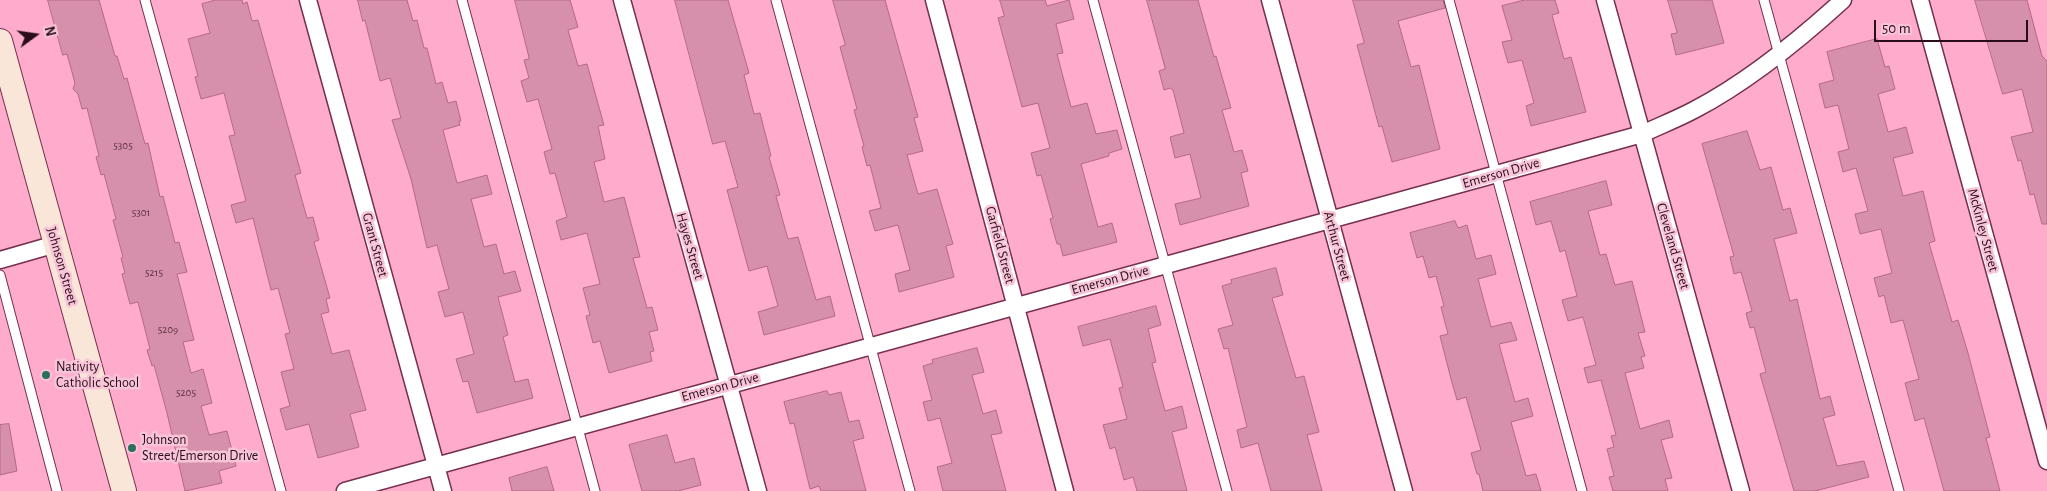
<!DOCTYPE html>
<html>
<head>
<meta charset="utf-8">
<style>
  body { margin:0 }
  #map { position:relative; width:2047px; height:491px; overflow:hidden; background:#ffabcc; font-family:"Alegreya Sans",sans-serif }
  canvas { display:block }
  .north { position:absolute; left:10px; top:10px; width:50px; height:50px; -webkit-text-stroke:4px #f8c4d7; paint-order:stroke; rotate:76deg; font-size:14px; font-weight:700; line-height:20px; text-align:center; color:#2b0d1a }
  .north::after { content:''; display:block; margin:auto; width:18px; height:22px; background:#2b0d1a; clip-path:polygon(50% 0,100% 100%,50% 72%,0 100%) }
  .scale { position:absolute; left:1874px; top:20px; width:154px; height:22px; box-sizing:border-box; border:2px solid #2b0d1a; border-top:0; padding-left:6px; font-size:15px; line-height:18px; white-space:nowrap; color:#2b0d1a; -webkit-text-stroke:4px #f8c4d7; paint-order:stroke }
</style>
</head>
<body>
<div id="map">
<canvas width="2047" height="491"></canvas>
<div class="north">N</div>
<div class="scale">50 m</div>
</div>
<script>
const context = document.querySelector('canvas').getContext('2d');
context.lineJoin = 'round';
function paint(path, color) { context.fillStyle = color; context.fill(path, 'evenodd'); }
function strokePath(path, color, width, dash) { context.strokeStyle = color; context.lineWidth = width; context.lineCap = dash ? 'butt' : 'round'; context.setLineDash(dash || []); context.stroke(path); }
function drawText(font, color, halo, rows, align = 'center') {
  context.font = font + ' "Alegreya Sans",sans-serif'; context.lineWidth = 5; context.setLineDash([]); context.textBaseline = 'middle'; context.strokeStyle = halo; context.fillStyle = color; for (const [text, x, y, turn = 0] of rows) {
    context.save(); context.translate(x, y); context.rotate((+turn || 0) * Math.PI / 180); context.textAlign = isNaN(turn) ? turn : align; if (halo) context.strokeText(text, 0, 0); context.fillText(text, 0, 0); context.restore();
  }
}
const building = new Path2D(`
  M 48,0 L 99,0 L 115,56 L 117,56 L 124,79 L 127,78 L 145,144 L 148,143 L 160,197 L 163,196 L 175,243 L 179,242 L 187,272 L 177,274 L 194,340 L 183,342 L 191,373 L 203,369 L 212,403 L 201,406 L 209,435 L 227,431 L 236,466 L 219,471 L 222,483 L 185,491 L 167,413 L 154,365 L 152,366 L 147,350 L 150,349 L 138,302 L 130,304 L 122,274 L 125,273 L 121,258 L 123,257 L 113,220 L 116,219 L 104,174 L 101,175 L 96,157 L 99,156 L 87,108 L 82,109 L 78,94 L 73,89 L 75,83 L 67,54 L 63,55 Z
  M 216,0 L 242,0 L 243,4 L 247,2 L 252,21 L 258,20 L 301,173 L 295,175 L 307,218 L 313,217 L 319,240 L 314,242 L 330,298 L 326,299 L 329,312 L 321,314 L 332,354 L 349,350 L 366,410 L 350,414 L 359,447 L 318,458 L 309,424 L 286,430 L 280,409 L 290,406 L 281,372 L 294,369 L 285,334 L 290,333 L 278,288 L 271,290 L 253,218 L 236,223 L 231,205 L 246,201 L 229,136 L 235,135 L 224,93 L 201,99 L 195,77 L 198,76 L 188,39 L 210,33 L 202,4 Z
  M 358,0 L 407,0 L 413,21 L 417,20 L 424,48 L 427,48 L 436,84 L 442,82 L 448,103 L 456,101 L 461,121 L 459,121 L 460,125 L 443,130 L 457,183 L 487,175 L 492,194 L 471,199 L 484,247 L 496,244 L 504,274 L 515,271 L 521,291 L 498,297 L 508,335 L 503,337 L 515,382 L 528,379 L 533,398 L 477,413 L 468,381 L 463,382 L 456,359 L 474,354 L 463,312 L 445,317 L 438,292 L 449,289 L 437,245 L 427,248 L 411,179 L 392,120 L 401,118 L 390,78 L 380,81 L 365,20 L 363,21 Z
  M 515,0 L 570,0 L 578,27 L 568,30 L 578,66 L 587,64 L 604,125 L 598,126 L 605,159 L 594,162 L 604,202 L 624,197 L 640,257 L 633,258 L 647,308 L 652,307 L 658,330 L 649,332 L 654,351 L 650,352 L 652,361 L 609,373 L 600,341 L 593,343 L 586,316 L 590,315 L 583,288 L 600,284 L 587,233 L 561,240 L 556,221 L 567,217 L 555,173 L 550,174 L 544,152 L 552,149 L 538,99 L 527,102 L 521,81 L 529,78 L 524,60 L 529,59 Z
  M 675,0 L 728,0 L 749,73 L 744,75 L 754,114 L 760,113 L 771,156 L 769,157 L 780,195 L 776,196 L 788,239 L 798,237 L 816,300 L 830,296 L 835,316 L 764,335 L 758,312 L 778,306 L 767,266 L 749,271 L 727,190 L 738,187 L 725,141 L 713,144 Z
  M 833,0 L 885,0 L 918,117 L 914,118 L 923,151 L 907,155 L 918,194 L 937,189 L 953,244 L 946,246 L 954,277 L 899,292 L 895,274 L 910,270 L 898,225 L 875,231 L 869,211 L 881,208 L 870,165 L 867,166 L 862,147 L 864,146 L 854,110 L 857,109 L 840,47 L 845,45 Z
  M 1000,0 L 1045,0 L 1047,6 L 1069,0 L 1074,19 L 1056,24 L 1063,53 L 1057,54 L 1071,107 L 1087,103 L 1096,134 L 1117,130 L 1122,149 L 1109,153 L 1109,156 L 1081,164 L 1098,227 L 1112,223 L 1117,242 L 1063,256 L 1060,244 L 1057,244 L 1050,219 L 1053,218 L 1041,175 L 1037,176 L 1031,153 L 1050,148 L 1038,103 L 1022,107 L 998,18 L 1004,16 Z
  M 1147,0 L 1198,0 L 1214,57 L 1216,56 L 1231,108 L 1222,110 L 1234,152 L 1242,150 L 1248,171 L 1241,173 L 1249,206 L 1180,225 L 1175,204 L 1201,198 L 1190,154 L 1175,158 L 1170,137 L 1184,133 L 1173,90 L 1170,88 L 1164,90 L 1159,71 L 1165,69 Z
  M 1353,0 L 1443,0 L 1445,8 L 1398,21 L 1411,67 L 1419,65 L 1440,149 L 1392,162 L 1382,126 L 1379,127 L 1357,45 L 1364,43 Z
  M 1525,0 L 1555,0 L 1559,13 L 1552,15 L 1564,59 L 1571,57 L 1586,112 L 1531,126 L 1526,106 L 1534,103 L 1522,60 L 1508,63 L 1502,42 L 1512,40 L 1502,6 Z
  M 1668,0 L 1712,0 L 1724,43 L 1676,55 L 1671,34 L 1677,33 Z
  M 1975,0 L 2027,0 L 2042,56 L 2047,61 L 2047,224 L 2042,224 L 2034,194 L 2030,195 L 2021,160 L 2018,161 L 2011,137 L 2033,132 L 2022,89 L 2003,94 Z
  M 1877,39 L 1885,67 L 1889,66 L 1895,89 L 1878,94 L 1888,132 L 1906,127 L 1913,153 L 1893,158 L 1903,196 L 1923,191 L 1935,241 L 1929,243 L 1952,322 L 1958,320 L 1968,353 L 1990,437 L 1986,438 L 2000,491 L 1944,491 L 1924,418 L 1915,421 L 1905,383 L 1919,379 L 1903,320 L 1891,323 L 1884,295 L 1879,297 L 1874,278 L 1892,273 L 1881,229 L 1860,234 L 1855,214 L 1868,211 L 1856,168 L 1843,172 L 1838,152 L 1849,149 L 1838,105 L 1825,108 L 1819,84 L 1834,80 L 1827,52 Z
  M 1747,131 L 1760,170 L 1771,167 L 1783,210 L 1790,208 L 1797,233 L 1774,239 L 1790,301 L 1797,299 L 1820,399 L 1830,396 L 1835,415 L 1823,418 L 1837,466 L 1864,461 L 1869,477 L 1815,491 L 1794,491 L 1760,374 L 1766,372 L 1754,327 L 1750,328 L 1746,313 L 1752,311 L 1741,272 L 1734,274 L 1730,257 L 1734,256 L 1702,144 Z
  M 1606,181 L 1612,205 L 1588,211 L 1600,255 L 1606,254 L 1615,285 L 1632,281 L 1645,332 L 1638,333 L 1645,356 L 1641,357 L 1644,368 L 1625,373 L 1640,429 L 1669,420 L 1673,437 L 1661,440 L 1672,478 L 1665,479 L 1668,491 L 1613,491 L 1609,477 L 1614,476 L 1607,449 L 1614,447 L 1611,436 L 1616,435 L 1601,380 L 1588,383 L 1584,368 L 1596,365 L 1583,317 L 1568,321 L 1562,300 L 1577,296 L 1565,250 L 1560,252 L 1551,221 L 1536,225 L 1530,202 Z
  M 1455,221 L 1458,228 L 1467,225 L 1476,259 L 1491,255 L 1496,274 L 1478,279 L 1491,327 L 1511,322 L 1517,340 L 1499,344 L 1515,402 L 1528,398 L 1533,416 L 1511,422 L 1526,476 L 1536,474 L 1541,491 L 1483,491 L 1479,474 L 1477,474 L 1471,453 L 1481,450 L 1466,397 L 1457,400 L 1451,379 L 1440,336 L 1448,334 L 1441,307 L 1444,306 L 1436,276 L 1429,278 L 1423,256 L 1417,258 L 1410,233 Z
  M 1276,268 L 1283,295 L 1272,298 L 1296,378 L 1304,376 L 1319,432 L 1307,435 L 1322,491 L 1271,491 L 1258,443 L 1241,448 L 1237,430 L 1247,427 L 1228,348 L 1224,349 L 1218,329 L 1233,325 L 1222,286 L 1232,283 L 1231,280 Z
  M 1156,306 L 1161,325 L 1148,329 L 1156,362 L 1152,363 L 1165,411 L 1182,406 L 1187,428 L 1172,432 L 1187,491 L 1137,491 L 1133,477 L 1124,480 L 1115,447 L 1110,449 L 1103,425 L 1127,419 L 1119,388 L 1123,387 L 1110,339 L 1083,346 L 1078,327 Z
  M 977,348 L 984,372 L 972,375 L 983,414 L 996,410 L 1002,433 L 991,435 L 1006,491 L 943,491 L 937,467 L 952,463 L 940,418 L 928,421 L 923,402 L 932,400 L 923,366 L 933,363 L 932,360 Z
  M 827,391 L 829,395 L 841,392 L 849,422 L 859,420 L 864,438 L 853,441 L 866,491 L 821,491 L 819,486 L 810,489 L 794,423 L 790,424 L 784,402 Z
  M 9,424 L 17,471 L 0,475 L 0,425 Z
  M 667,435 L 675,463 L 694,458 L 701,485 L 678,491 L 642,491 L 629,445 Z
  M 547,467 L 554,491 L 512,491 L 509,478 Z`);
const lane = new Path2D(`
  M 145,0 L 281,491
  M 462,0 L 595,491
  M 776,0 L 910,491
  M 1093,0 L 1227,491
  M 1449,0 L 1582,491
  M 1764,0 L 1899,491
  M 0,275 L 57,491`);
const street = new Path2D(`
  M 308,0 L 443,491
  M 622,0 L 758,491
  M 934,0 L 1065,491
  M 1270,0 L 1404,491
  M 1605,0 L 1741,491
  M 1920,0 L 2047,461
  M 0,260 L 56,244
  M 345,491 L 1642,134 C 1659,126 1677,119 1694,110 C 1748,82 1798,41 1843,0`);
const secondary = new Path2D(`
  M 0,41 L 124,491`);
const markers = [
  [46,375,5,"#2c6e5e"],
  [132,448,5,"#2c6e5e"]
];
const numberNames = [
  ["5305",123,146],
  ["5301",141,213],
  ["5215",154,273],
  ["5209",168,330],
  ["5205",186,393]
];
const streetNames = [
  ["Emerson Drive",1501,173,-16],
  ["McKinley Street",1983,230,75],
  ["Grant Street",375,245,75],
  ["Garfield Street",1000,245,75],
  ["Hayes Street",690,246,74],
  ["Arthur Street",1337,246,75],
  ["Cleveland Street",1673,246,74],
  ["Johnson Street",62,266,74],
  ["Emerson Drive",1110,280,-15],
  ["Emerson Drive",720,387,-15]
];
const poiNames = [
  ["Nativity",56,367],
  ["Catholic School",56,383],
  ["Johnson",142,440],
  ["Street/Emerson Drive",142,456]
];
paint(building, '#d690ab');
strokePath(building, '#b56888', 1);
strokePath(lane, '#762f4f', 11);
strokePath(street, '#762f4f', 19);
strokePath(secondary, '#762f4f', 26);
strokePath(lane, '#fff', 9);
strokePath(street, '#fff', 16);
strokePath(secondary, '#fae6d8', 24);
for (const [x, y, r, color] of markers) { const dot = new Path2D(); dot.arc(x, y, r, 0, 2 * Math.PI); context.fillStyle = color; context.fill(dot); strokePath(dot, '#f8c4d7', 2); }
drawText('11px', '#562e3e', null, numberNames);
drawText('14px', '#2b0d1a', '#f8c4d7', streetNames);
drawText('14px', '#2b0d1a', '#f8c4d7', poiNames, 'left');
</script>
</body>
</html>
